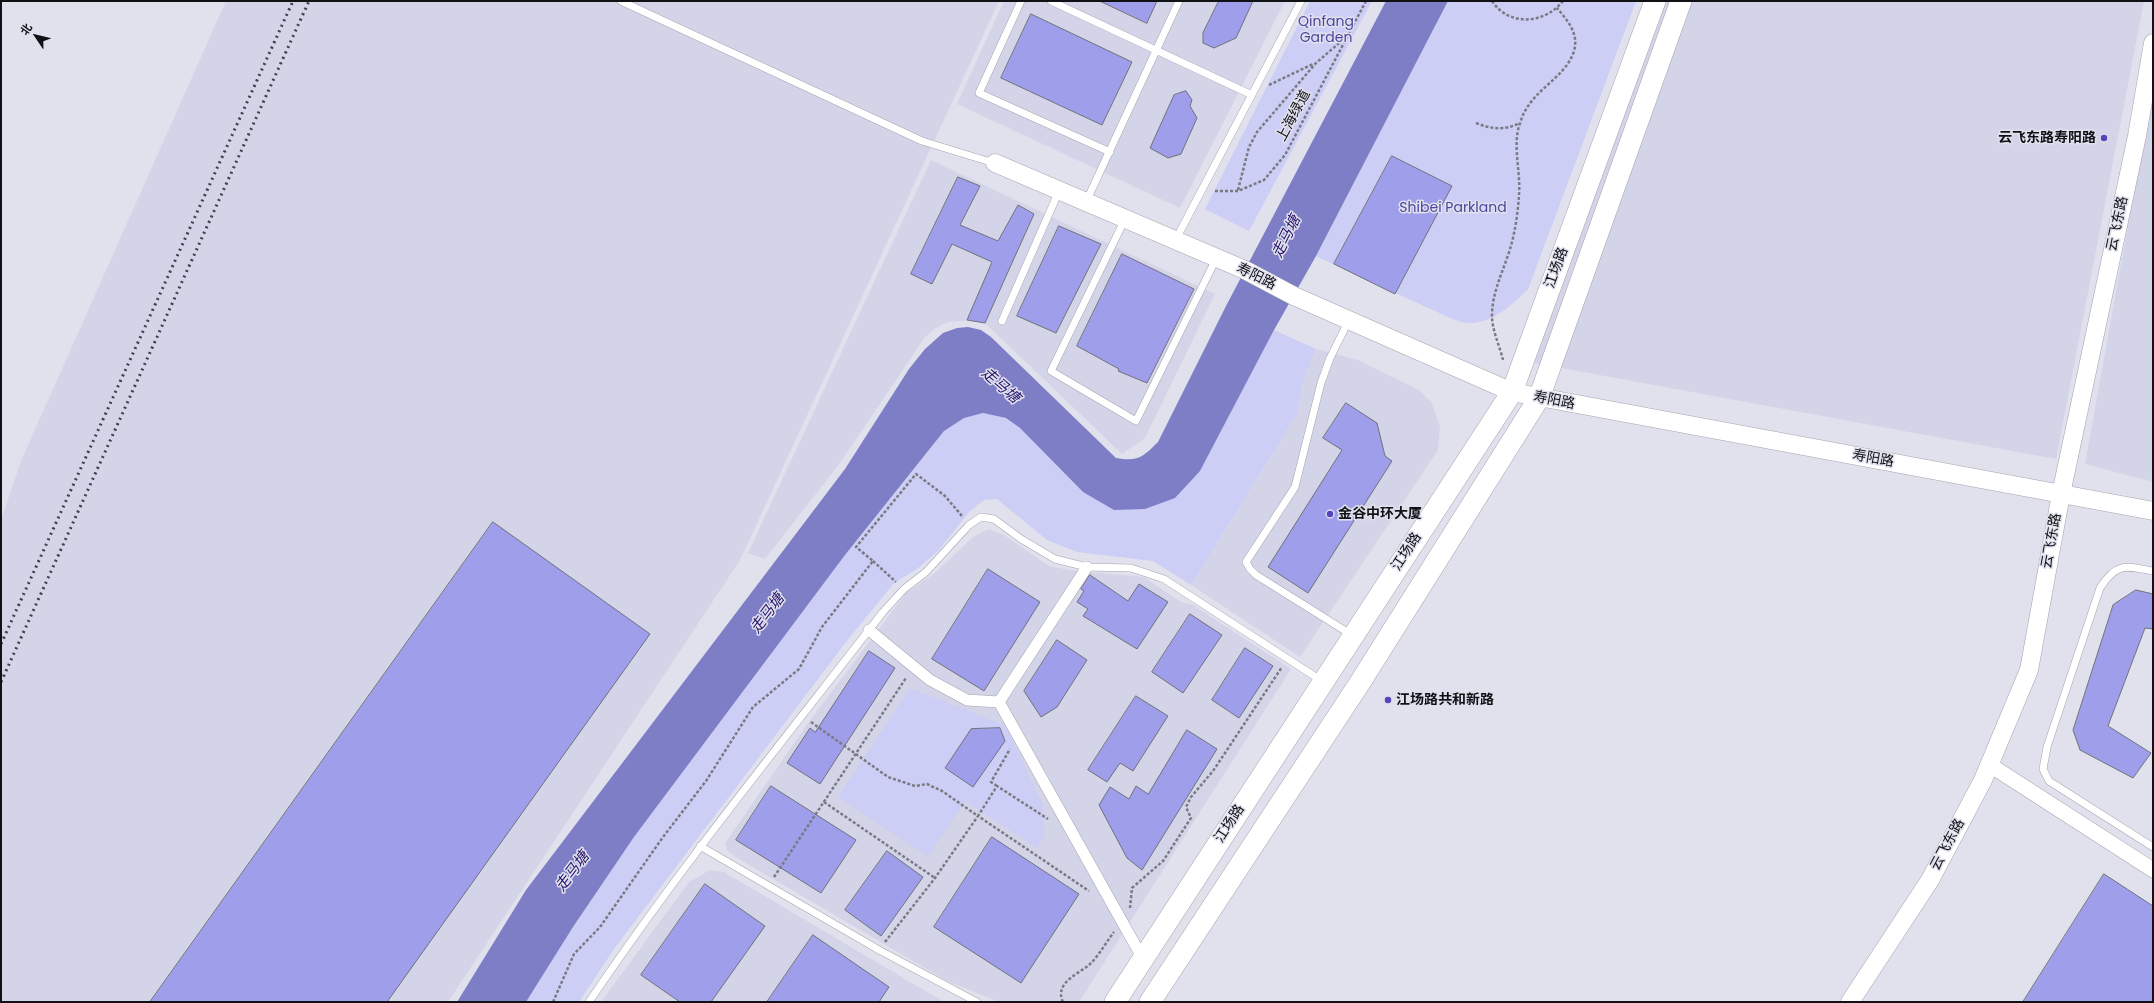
<!DOCTYPE html>
<html>
<head>
<meta charset="utf-8">
<style>
  body { margin:0 }
  #map { position:relative; width:2154px; height:1003px; overflow:hidden; background:#e0e1ed; font-family:Poppins,"Noto Sans SC",sans-serif }
  canvas { display:block }
  .frame { position:absolute; inset:0; border:2px solid #101115; pointer-events:none }
  .north { position:absolute; left:16px; top:16px; width:40px; height:40px; -webkit-text-stroke:3px #e0e1ed; paint-order:stroke; rotate:305deg; font-size:11px; font-weight:700; line-height:16px; text-align:center; color:#101115 }
  .north::after { content:''; display:block; margin:auto; width:14px; height:18px; background:#101115; clip-path:polygon(50% 0,100% 100%,50% 72%,0 100%) }
</style>
</head>
<body>
<div id="map">
<canvas width="2154" height="1003"></canvas>
<div class="frame"></div>
<div class="north">北</div>
</div>
<script>
const context = document.querySelector('canvas').getContext('2d');
context.lineJoin = 'round';
function paint(path, color) { context.fillStyle = color; context.fill(path, 'evenodd'); }
function strokePath(path, color, width, dash) { context.strokeStyle = color; context.lineWidth = width; context.lineCap = dash ? 'butt' : 'round'; context.setLineDash(dash || []); context.stroke(path); }
function drawText(font, color, halo, rows, align = 'center') {
  context.font = font + ' Poppins,"Noto Sans SC",sans-serif'; context.lineWidth = 3; context.setLineDash([]); context.textBaseline = 'middle'; context.strokeStyle = halo; context.fillStyle = color; for (const [text, x, y, turn = 0] of rows) {
    context.save(); context.translate(x, y); context.rotate((+turn || 0) * Math.PI / 180); context.textAlign = isNaN(turn) ? turn : align; if (halo) context.strokeText(text, 0, 0); context.fillText(text, 0, 0); context.restore();
  }
}
const built = new Path2D(`
  M 226,1 L 999,1 L 740,560 L 448,1002 L 1,1002 L 1,520 L 21,461 Z
  M 1004,1 L 1285,1 L 1180,208 L 957,104 Z
  M 1663,1 L 2144,1 L 2056,459 L 1534,363 Z
  M 2153,86 L 2153,482 L 2085,464 Z
  M 931,160 L 1215,294 L 1145,438 L 1122,454 L 986,324 L 972,320 L 959,321 L 948,322 L 936,328 L 925,337 L 840,463 L 765,559 L 748,553 Z
  M 1316,349 L 1358,360 L 1419,390 L 1431,402 L 1440,425 L 1438,450 L 1300,657 L 1191,585 L 1297,414 L 1303,382 Z
  M 989,529 L 1004,535 L 1049,566 L 1069,570 L 1144,577 L 1181,602 L 1193,605 L 1291,669 L 1079,1002 L 999,1002 L 947,981 L 734,856 L 727,850 L 725,843 L 808,723 L 906,593 L 935,573 L 973,537 Z
  M 710,870 L 724,872 L 944,1002 L 601,1002 L 689,882 Z`);
const green = new Path2D(`
  M 1310,1 L 1372,1 L 1249,231 L 1205,209 Z
  M 1448,1 L 1636,1 L 1528,289 C 1512,305 1493,323 1469,323 C 1454,322 1439,312 1426,307 C 1389,290 1353,273 1316,256 Z
  M 1274,330 L 1316,349 L 1303,382 L 1297,414 L 1191,585 L 1153,561 L 1077,552 L 1047,540 L 997,499 L 984,500 L 969,512 L 938,551 L 917,569 L 894,583 L 846,642 L 614,949 L 579,1002 L 526,1002 L 573,927 L 634,837 L 845,555 L 944,431 L 964,418 L 983,413 L 1006,418 L 1020,428 L 1083,492 L 1200,471 Z
  M 910,688 L 1006,726 L 1043,806 L 1044,838 L 1037,848 L 965,801 L 928,856 L 838,797 Z`);
const water = new Path2D(`
  M 1386,1 L 1448,1 L 1316,256 L 1274,330 L 1200,471 L 1175,498 L 1145,509 L 1114,510 L 1083,492 L 1020,428 L 1006,418 L 983,413 L 964,418 L 944,431 L 845,555 L 634,837 L 573,927 L 526,1002 L 457,1002 L 526,890 L 845,469 L 909,369 L 925,349 L 943,333 L 957,328 L 968,327 L 981,330 L 991,337 L 1116,458 C 1138,462 1143,457 1158,442 L 1226,306 Z`);
const building = new Path2D(`
  M 1100,1 L 1157,1 L 1147,23 Z
  M 1219,1 L 1253,1 L 1236,38 L 1214,48 L 1203,43 L 1203,33 Z
  M 1031,14 L 1132,62 L 1102,125 L 1001,78 Z
  M 1186,91 L 1192,100 L 1190,106 L 1197,118 L 1181,154 L 1168,158 L 1150,148 L 1174,95 Z
  M 1392,156 L 1452,186 L 1395,294 L 1334,264 Z
  M 958,177 L 980,186 L 960,225 L 998,241 L 1018,205 L 1034,214 L 985,323 L 967,320 L 992,262 L 952,244 L 932,284 L 911,274 Z
  M 1059,226 L 1101,244 L 1056,333 L 1017,316 Z
  M 1122,254 L 1194,289 L 1147,383 L 1118,371 L 1119,369 L 1077,346 Z
  M 1346,403 L 1377,423 L 1385,456 L 1392,461 L 1308,593 L 1268,567 L 1342,450 L 1323,438 Z
  M 493,522 L 650,634 L 387,1002 L 150,1002 Z
  M 988,569 L 1040,602 L 984,691 L 932,659 Z
  M 1090,575 L 1128,601 L 1139,584 L 1168,602 L 1137,649 L 1083,616 L 1088,609 L 1077,602 L 1084,591 L 1081,589 Z
  M 2136,590 L 2153,594 L 2153,629 L 2145,628 L 2108,726 L 2151,753 L 2133,778 L 2080,750 L 2073,730 L 2113,605 Z
  M 1190,614 L 1222,635 L 1183,693 L 1152,672 Z
  M 1057,640 L 1087,660 L 1057,707 L 1041,717 L 1024,691 Z
  M 1245,648 L 1273,666 L 1239,718 L 1212,700 Z
  M 869,651 L 895,668 L 820,784 L 787,763 L 810,728 L 815,732 Z
  M 1136,696 L 1168,716 L 1133,771 L 1120,763 L 1107,782 L 1088,770 Z
  M 1000,728 L 1005,741 L 973,787 L 945,768 L 971,729 Z
  M 1187,730 L 1217,749 L 1142,870 L 1127,858 L 1099,805 L 1110,787 L 1129,799 L 1136,786 L 1148,794 Z
  M 771,786 L 856,840 L 821,893 L 736,840 Z
  M 992,837 L 1079,894 L 1021,983 L 934,927 Z
  M 887,851 L 923,877 L 881,936 L 845,910 Z
  M 2104,874 L 2153,906 L 2153,1002 L 2023,1002 Z
  M 705,884 L 765,926 L 711,1002 L 680,1002 L 641,975 Z
  M 813,935 L 889,987 L 879,1002 L 767,1002 Z`);
const path = new Path2D(`
  M 1492,1 C 1509,27 1545,24 1563,1
  M 1269,85 L 1313,64
  M 1476,123 C 1491,129 1505,131 1519,123
  M 1238,190 L 1249,147 L 1257,132 L 1316,63 L 1345,38
  M 1215,191 L 1238,191 L 1264,180 L 1285,155 L 1366,1
  M 1503,360 C 1500,347 1492,330 1492,316 C 1492,292 1503,272 1510,249 C 1515,233 1518,212 1519,195 C 1521,172 1512,145 1520,123 C 1530,89 1565,80 1574,51 C 1579,34 1568,21 1557,8
  M 873,561 L 896,582
  M 811,722 L 888,777 L 915,786 L 927,784 L 942,791 L 978,816 L 997,786 L 1048,819
  M 997,786 L 991,782 L 1010,749
  M 824,802 L 935,878
  M 774,877 L 906,678
  M 1130,908 L 1132,888 L 1163,861 L 1191,818 L 1186,807 L 1191,797 L 1213,771 L 1282,667
  M 885,942 L 935,878 L 978,816 L 1089,891
  M 553,1002 L 574,954 L 600,927 L 663,837 L 706,781 L 753,707 L 799,669 L 822,627 L 873,561 L 856,547 L 916,474 L 945,496 L 962,516
  M 1063,1002 C 1054,983 1078,974 1089,965 C 1099,956 1106,942 1114,932`);
const service = new Path2D(`
  M 621,1 L 922,141 L 994,163
  M 1021,1 L 979,93 L 1110,152
  M 1051,1 L 1252,95
  M 1086,202 L 1179,1
  M 1125,219 L 1051,371 L 1136,421 L 1216,259
  M 1175,241 L 1301,1
  M 1349,320 L 1330,358 L 1321,383 L 1295,487 L 1246,562 L 1250,569 L 1256,575 L 1352,635
  M 1002,321 L 1059,191
  M 2153,571 C 2125,566 2117,562 2100,588 L 2047,747 L 2043,769 L 2049,781 L 2153,847
  M 700,846 L 879,950 L 977,1002
  M 589,1002 C 680,867 783,741 883,612 L 904,589 L 926,572 L 969,525 L 981,517 L 994,519 L 1021,539 L 1055,559 L 1087,567 L 1131,568 L 1164,579 L 1322,681`);
const pedestrian = new Path2D(`
  M 869,630 L 930,680 L 967,700 L 999,702
  M 999,702 L 1143,959
  M 999,702 L 1087,567`);
const minor = new Path2D(`
  M 1990,765 L 2153,870`);
const tertiary = new Path2D(`
  M 995,163 L 1245,270 L 1294,296 L 1512,392 L 2153,511
  M 1850,1002 L 1930,880 L 1983,780 L 2029,670 L 2061,494 L 2137,136 L 2153,43`);
const secondary = new Path2D(`
  M 1115,1002 L 1512,392 L 1655,1
  M 1150,1002 L 1361,681 L 1539,398 L 1681,1`);
const rail = new Path2D(`
  M 1,644 L 293,1
  M 1,682 L 309,1`);
const markers = [
  [2104,138,4,"#5545bd"],
  [1330,514,4,"#5545bd"],
  [1388,700,4,"#5545bd"]
];
const parkNames = [
  ["Qinfang",1326,22],
  ["Garden",1326,38],
  ["Shibei Parkland",1453,208]
];
const streetNames = [
  ["上海绿道",1294,116,-62],
  ["云飞东路",2118,224,-78],
  ["江场路",1557,268,-70],
  ["寿阳路",1256,277,26],
  ["寿阳路",1554,401,11],
  ["寿阳路",1873,459,10],
  ["云飞东路",2052,541,-80],
  ["江场路",1407,552,-57],
  ["江场路",1230,824,-57],
  ["云飞东路",1948,845,-62]
];
const poiNames = [
  ["云飞东路寿阳路",2096,138,"right"],
  ["金谷中环大厦",1338,514],
  ["江场路共和新路",1396,700]
];
const waterNames = [
  ["走马塘",1287,237,-64],
  ["走马塘",1000,386,41],
  ["走马塘",768,614,-53],
  ["走马塘",573,872,-53]
];
paint(built, '#d3d4e8');
paint(green, '#cccef5');
paint(water, '#7e7ec7');
paint(building, '#9e9eea');
strokePath(building, '#71717c', 1);
strokePath(service, '#a3a4b0', 8);
strokePath(pedestrian, '#a3a4b0', 12);
strokePath(minor, '#a3a4b0', 16);
strokePath(tertiary, '#a3a4b0', 19);
strokePath(secondary, '#a3a4b0', 22);
strokePath(path, '#797a82', 2.5, [3, 2]);
strokePath(service, '#fff', 7);
strokePath(pedestrian, '#fff', 11);
strokePath(minor, '#fff', 15);
strokePath(tertiary, '#fff', 18);
strokePath(secondary, '#fff', 21);
strokePath(rail, '#414248', 3, [2, 4]);
for (const [x, y, r, color] of markers) { const dot = new Path2D(); dot.arc(x, y, r, 0, 2 * Math.PI); context.fillStyle = color; context.fill(dot); strokePath(dot, '#e0e1ed', 1.5); }
drawText('14px', '#4d459e', '#e0e1ed', parkNames);
drawText('14px', '#101115', '#e0e1ed', streetNames);
drawText('bold 14px', '#101115', '#e0e1ed', poiNames, 'left');
drawText('italic 15px', '#26136a', '#e0e1ed', waterNames);
</script>
</body>
</html>
